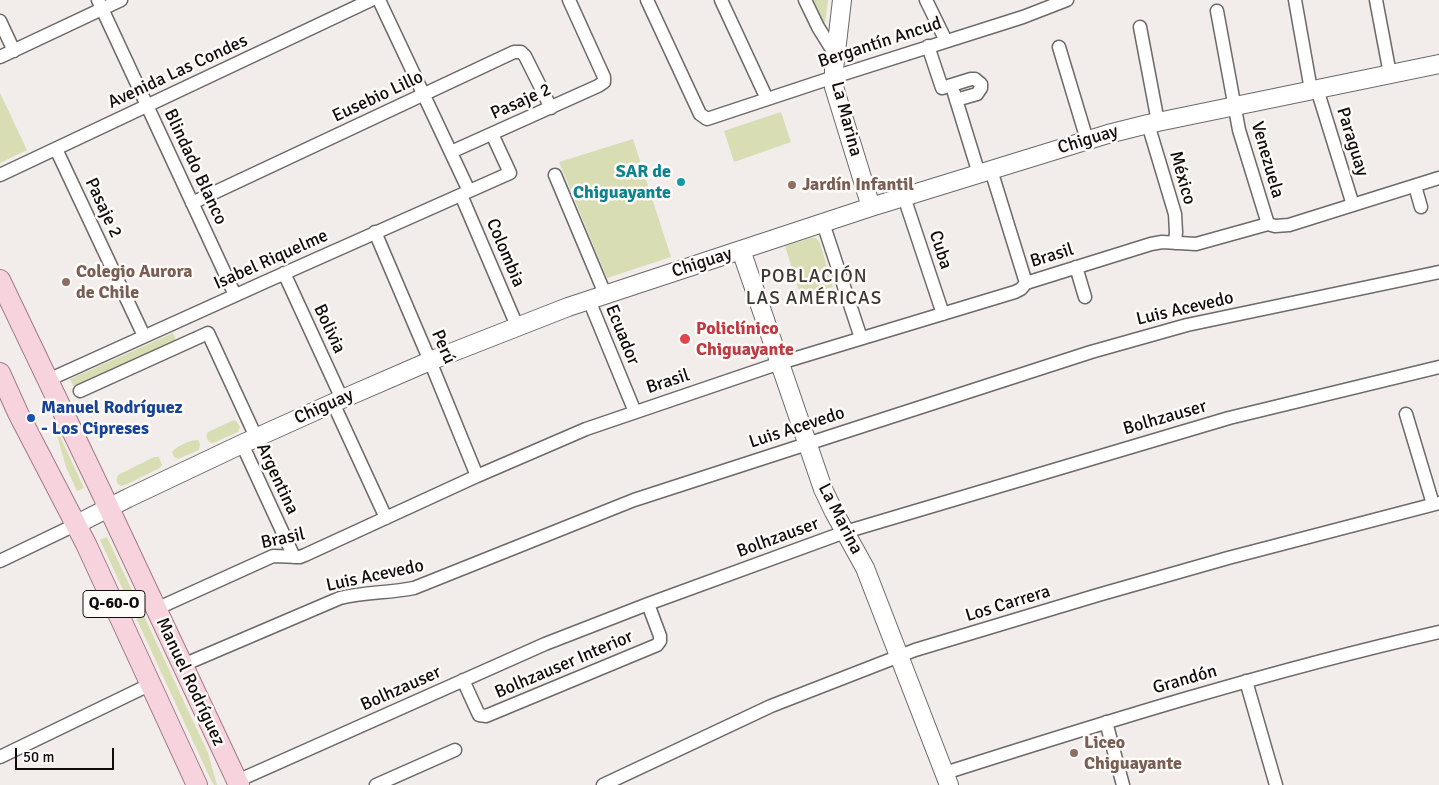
<!DOCTYPE html>
<html>
<head>
<meta charset="utf-8">
<style>
  body { margin:0 }
  #map { position:relative; width:1439px; height:785px; overflow:hidden; background:#f2edeb; font-family:Signika,sans-serif }
  canvas { display:block }
  .scale { position:absolute; left:15px; top:748px; width:99px; height:22px; box-sizing:border-box; border:2px solid #0e0d0c; border-top:0; padding-left:6px; font-size:15px; line-height:18px; white-space:nowrap; color:#0e0d0c; -webkit-text-stroke:4px #fffbf8; paint-order:stroke }
</style>
</head>
<body>
<div id="map">
<canvas width="1439" height="785"></canvas>
<div class="scale">50 m</div>
</div>
<script>
const context = document.querySelector('canvas').getContext('2d');
context.lineJoin = 'round';
function paint(path, color) { context.fillStyle = color; context.fill(path, 'evenodd'); }
function strokePath(path, color, width, dash) { context.strokeStyle = color; context.lineWidth = width; context.lineCap = dash ? 'butt' : 'round'; context.setLineDash(dash || []); context.stroke(path); }
function drawText(font, color, halo, rows, align = 'center') {
  context.font = font + ' Signika,sans-serif'; context.lineWidth = 5; context.setLineDash([]); context.textBaseline = 'middle'; context.strokeStyle = halo; context.fillStyle = color; for (const [text, x, y, turn = 0] of rows) {
    context.save(); context.translate(x, y); context.rotate((+turn || 0) * Math.PI / 180); context.textAlign = isNaN(turn) ? turn : align; if (halo) context.strokeText(text, 0, 0); context.fillText(text, 0, 0); context.restore();
  }
}
const green = new Path2D(`
  M 811,0 L 828,0 L 824,30 Z
  M 0,93 L 27,150 L 0,163 Z
  M 781,112 L 791,142 L 734,162 L 724,131 Z
  M 633,139 L 671,257 L 607,278 L 559,162 Z
  M 811,238 L 816,238 L 820,243 L 833,287 L 801,297 L 785,246 Z
  M 173,333 L 177,343 L 75,389 L 70,379 Z
  M 234,420 L 236,421 L 240,427 L 238,432 L 213,443 L 209,442 L 206,436 L 208,432 Z
  M 59,434 L 84,488 L 77,491 L 66,467 L 57,435 Z
  M 198,440 L 200,444 L 199,450 L 178,459 L 174,457 L 172,452 C 177,446 190,440 198,440 Z
  M 154,457 L 159,457 L 162,465 L 160,468 L 125,485 L 121,486 C 116,484 116,479 118,475 Z
  M 107,537 L 208,753 L 217,785 L 214,785 L 210,778 L 100,540 Z`);
const street = new Path2D(`
  M 98,0 L 235,295
  M 379,0 L 469,191
  M 647,0 L 700,114 L 707,119 L 834,77 L 1023,17 L 1067,0
  M 721,0 L 767,99
  M 805,0 L 818,27 L 836,56
  M 926,0 L 946,41
  M 1295,0 L 1311,90
  M 1376,0 L 1390,74
  M 1217,11 L 1239,130 L 1268,224
  M 0,21 L 14,51
  M 1140,27 L 1158,122
  M 928,46 L 942,88 L 971,79 L 975,79 L 981,84 L 981,88 L 977,94 L 956,100
  M 1059,47 L 1087,140
  M 0,57 L 121,0
  M 1317,89 L 1353,205
  M 954,93 L 979,174
  M 1148,124 L 1175,214 L 1176,232 L 1175,243
  M 56,149 L 144,336
  M 451,152 L 598,86 L 604,82 L 604,77 L 569,0
  M 991,170 L 1026,283
  M 0,175 L 371,0
  M 555,175 L 605,294
  M 1415,186 L 1421,207
  M 461,195 L 517,326
  M 904,197 L 943,314
  M 192,203 L 514,52 L 521,52 L 525,56 L 551,108
  M 823,223 L 861,338
  M 375,232 L 430,361 L 477,476
  M 1076,267 L 1085,297
  M 284,273 L 342,399
  M 589,300 L 635,412
  M 48,380 L 267,281 L 510,173 L 492,134
  M 80,391 L 208,333 L 256,437
  M 333,403 L 386,518
  M 1406,414 L 1433,504
  M 242,444 L 294,557
  M 0,561 L 77,524
  M 156,609 L 273,556 L 300,557 L 305,555 L 477,476 L 586,429 L 780,363 L 1015,292 L 1021,289 L 1026,283 L 1151,244 L 1162,242 L 1196,244 L 1268,224 L 1275,226 L 1289,225 L 1439,178
  M 183,665 L 340,598 C 364,592 389,593 414,588 L 634,500 L 1091,352 L 1187,325 L 1439,272
  M 463,680 L 479,715 L 486,716 L 657,645 L 660,641 L 660,636 L 648,604
  M 1246,681 L 1276,785
  M 1106,722 L 1123,785
  M 0,757 L 151,684
  M 945,773 C 1108,721 1272,670 1439,632
  M 237,781 L 545,644 L 648,604 L 845,532 L 1229,418 L 1439,367
  M 376,785 L 455,750
  M 603,785 L 771,706 L 915,650 L 1098,595 L 1228,558 L 1439,503`);
const secondary = new Path2D(`
  M 842,0 L 834,69 L 834,87 L 871,207
  M 741,250 L 823,489 L 834,512 L 865,568 L 949,785
  M 77,524 L 128,498 L 242,444 L 333,403 L 430,361 L 568,307 L 871,207 L 1108,134 L 1148,124 L 1439,64`);
const primary = new Path2D(`
  M 0,280 L 98,485 L 239,785
  M 0,373 L 18,413 L 86,544 L 197,785`);
const markers = [
  [681,182,5,"#0f9aa8"],
  [792,185,5,"#8d6e63"],
  [66,282,5,"#8d6e63"],
  [685,339,6,"#e0444e"],
  [31,418,5,"#1a4fb4"],
  [1074,753,5,"#8d6e63"]
];
const shields = [
  [114,604,62]
];
const shieldNames = [
  ["Q-60-O",114,604]
];
const streetNames = [
  ["Bergantín Ancud",880,43,-18],
  ["Avenida Las Condes",178,72,-25],
  ["Eusebio Lillo",378,97,-25],
  ["Pasaje 2",521,102,-24],
  ["La Marina",846,119,75],
  ["Chiguay",1088,140,-17],
  ["Paraguay",1352,142,73],
  ["Venezuela",1267,160,74],
  ["Blindado Blanco",195,167,65],
  ["México",1182,178,74],
  ["Pasaje 2",103,208,65],
  ["Cuba",940,250,72],
  ["Colombia",505,253,67],
  ["Brasil",1052,256,-17],
  ["Isabel Riquelme",271,260,-24],
  ["Chiguay",702,263,-18],
  ["Luis Acevedo",1185,309,-13],
  ["Bolivia",329,329,65],
  ["Ecuador",622,335,68],
  ["Perú",443,347,67],
  ["Brasil",668,382,-18],
  ["Chiguay",324,407,-24],
  ["Bolhzauser",1165,418,-16],
  ["Luis Acevedo",797,428,-18],
  ["Argentina",277,479,65],
  ["La Marina",840,519,63],
  ["Bolhzauser",778,538,-20],
  ["Brasil",283,539,-12],
  ["Luis Acevedo",375,576,-12],
  ["Los Carrera",1008,604,-17],
  ["Bolhzauser Interior",564,665,-23],
  ["Grandón",1185,680,-16],
  ["Manuel Rodríguez",190,682,65],
  ["Bolhzauser",401,689,-24]
];
const cultureNames = [
  ["SAR de",671,172],
  ["Chiguayante",671,193]
];
const educationNames = [
  ["Jardín Infantil",802,185],
  ["Colegio Aurora",76,272],
  ["de Chile",76,293],
  ["Liceo",1084,743],
  ["Chiguayante",1084,764]
];
const healthNames = [
  ["Policlínico",696,329],
  ["Chiguayante",696,350]
];
const transitNames = [
  ["Manuel Rodríguez",41,408],
  ["- Los Cipreses",41,429]
];
const neighbourhoodNames = [
  ["POBLACIÓN",814,277],
  ["LAS AMÉRICAS",814,299]
];
paint(green, '#d8ddb3');
strokePath(street, '#6c6967', 15);
strokePath(secondary, '#6c6967', 20);
strokePath(primary, '#a17b85', 22);
strokePath(street, '#fff', 12);
strokePath(secondary, '#fff', 18);
strokePath(primary, '#f6d3dd', 20);
for (const [x, y, r, color] of markers) { const dot = new Path2D(); dot.arc(x, y, r, 0, 2 * Math.PI); context.fillStyle = color; context.fill(dot); strokePath(dot, '#fffbf8', 2); }
for (const [x, y, w] of shields) { const box = new Path2D(); box.roundRect(x - w / 2, y - 13.5, w, 27, 4); context.fillStyle = '#fffbf8'; context.fill(box); strokePath(box, '#0e0d0c', 1); }
drawText('bold 16px', '#0e0d0c', null, shieldNames);
drawText('18px', '#0e0d0c', '#fffbf8', streetNames);
drawText('bold 18px', '#0d838f', '#fffbf8', cultureNames, 'right');
drawText('bold 18px', '#785e54', '#fffbf8', educationNames, 'left');
drawText('bold 18px', '#be3a42', '#fffbf8', healthNames, 'left');
drawText('bold 18px', '#164399', '#fffbf8', transitNames, 'left');
context.letterSpacing = '1px';
drawText('19px', '#3b3836', '#fffbf8', neighbourhoodNames);
context.letterSpacing = '0px';
</script>
</body>
</html>
